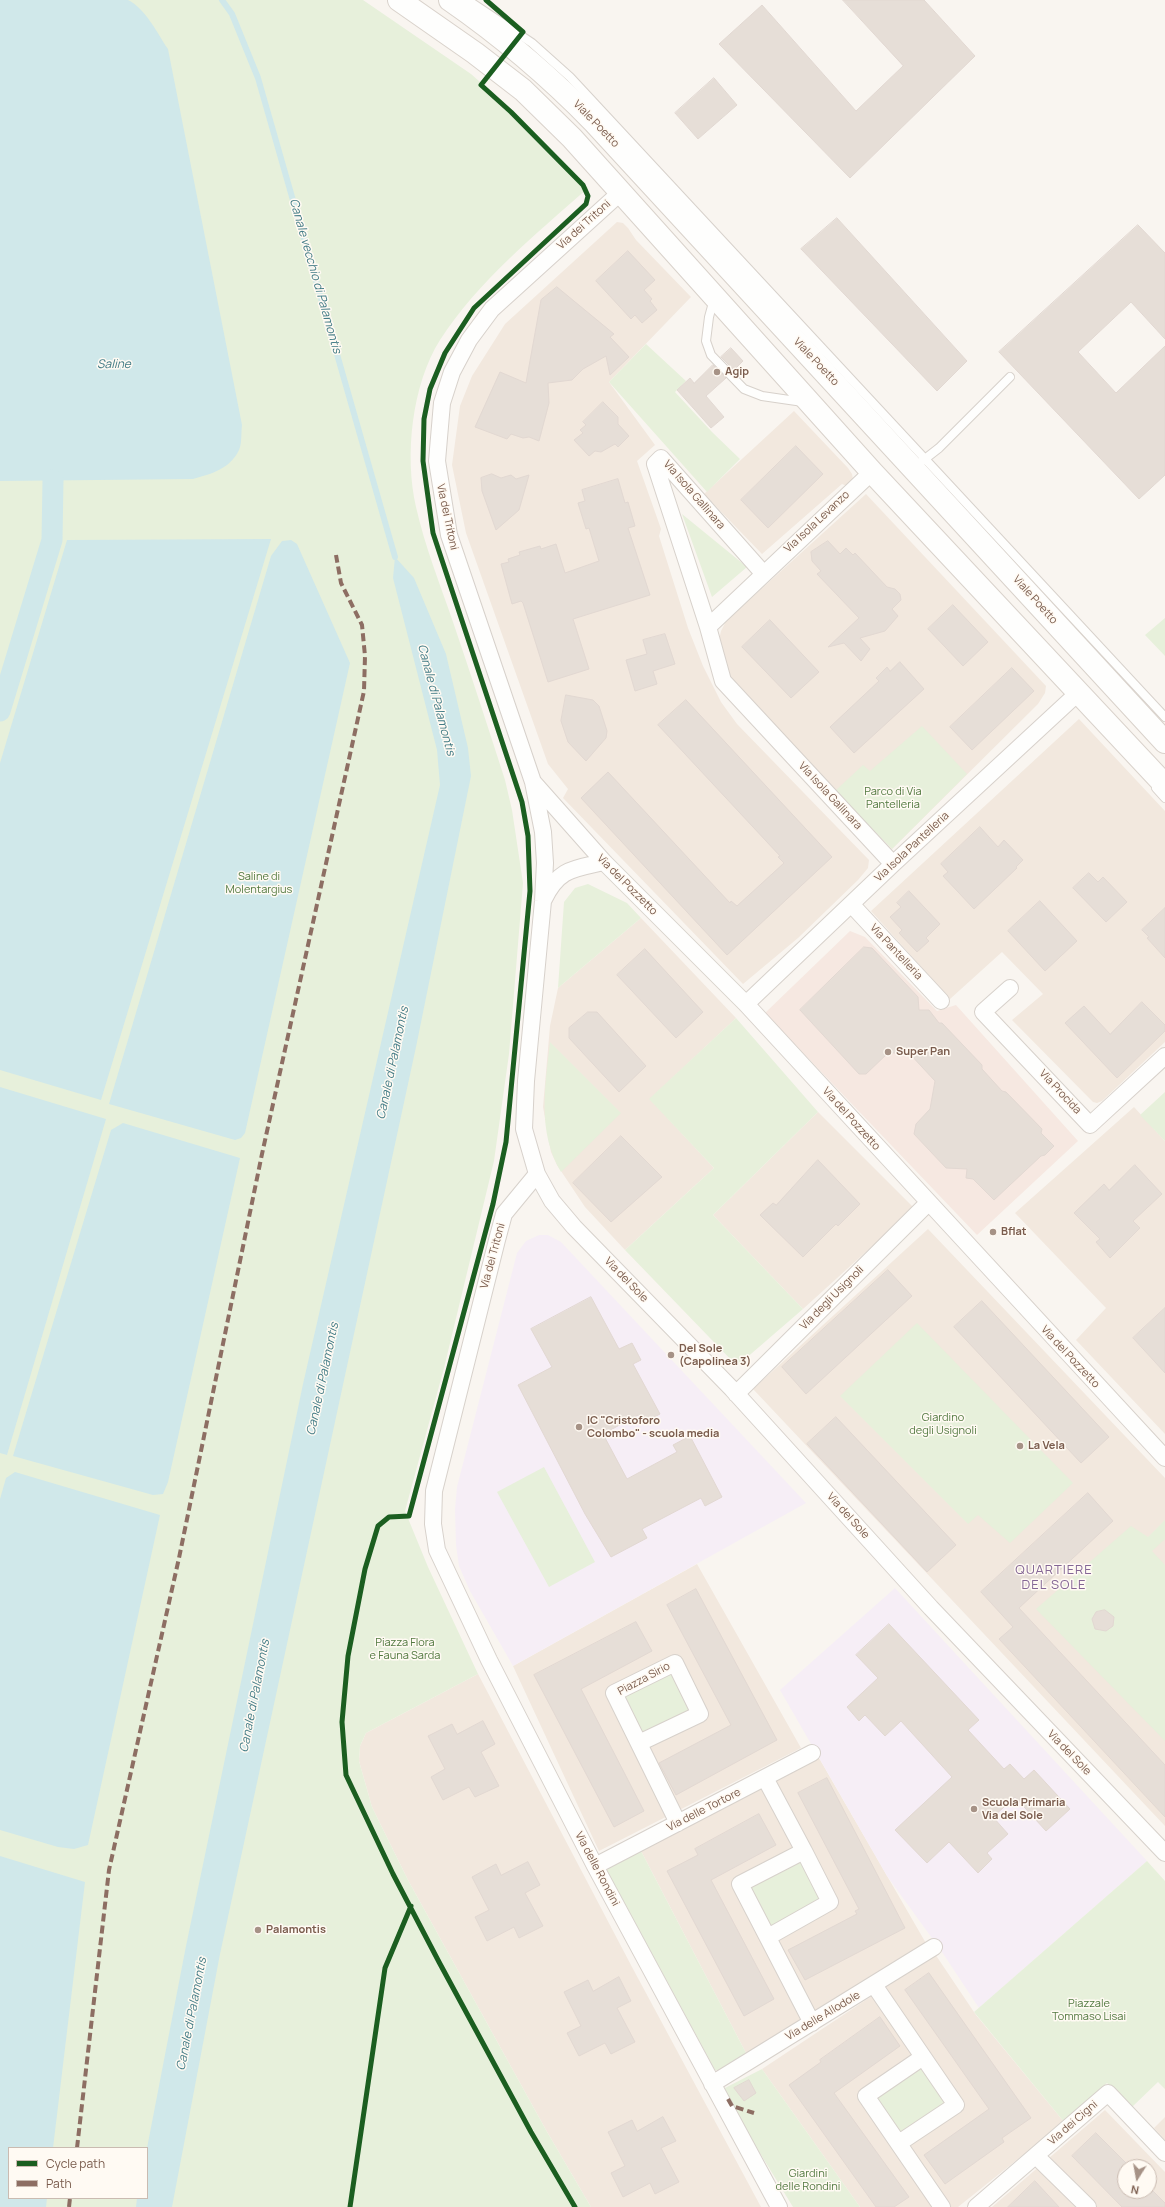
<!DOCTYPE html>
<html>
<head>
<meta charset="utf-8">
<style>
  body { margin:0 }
  #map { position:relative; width:1165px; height:2207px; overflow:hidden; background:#f9f5f0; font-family:Manrope,sans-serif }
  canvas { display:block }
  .legend { position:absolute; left:8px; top:2147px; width:140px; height:52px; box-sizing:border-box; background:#fffaf3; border:1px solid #cabbb1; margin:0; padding:5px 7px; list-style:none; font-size:12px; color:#7a5c4d }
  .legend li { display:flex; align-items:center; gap:8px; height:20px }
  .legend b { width:20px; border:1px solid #cabbb1 }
  .north { position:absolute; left:1117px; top:2159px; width:40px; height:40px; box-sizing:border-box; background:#fffaf3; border:1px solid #cabbb1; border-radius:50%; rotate:191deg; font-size:11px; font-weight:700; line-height:16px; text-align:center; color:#7a5c4d }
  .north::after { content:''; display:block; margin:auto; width:14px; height:18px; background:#a69286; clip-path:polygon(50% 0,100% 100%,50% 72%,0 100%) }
</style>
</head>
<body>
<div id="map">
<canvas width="1165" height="2207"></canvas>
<ul class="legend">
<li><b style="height:5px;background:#1b5e20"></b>Cycle path</li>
<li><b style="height:5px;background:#8d6e63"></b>Path</li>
</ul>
<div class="north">N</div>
</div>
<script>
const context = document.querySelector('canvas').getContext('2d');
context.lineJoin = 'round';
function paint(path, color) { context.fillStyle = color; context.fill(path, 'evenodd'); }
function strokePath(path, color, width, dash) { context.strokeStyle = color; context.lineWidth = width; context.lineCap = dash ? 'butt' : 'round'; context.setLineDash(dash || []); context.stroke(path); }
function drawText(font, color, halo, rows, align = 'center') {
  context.font = font + ' Manrope,sans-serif'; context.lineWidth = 3; context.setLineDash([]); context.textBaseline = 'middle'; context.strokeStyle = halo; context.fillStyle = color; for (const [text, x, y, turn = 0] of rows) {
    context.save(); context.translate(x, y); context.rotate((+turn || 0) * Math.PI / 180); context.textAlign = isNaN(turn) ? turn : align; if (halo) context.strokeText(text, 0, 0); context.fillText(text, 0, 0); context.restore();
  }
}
const residential = new Path2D(`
  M 617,222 L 623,223 L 628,228 L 636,240 L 691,297 L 609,382 L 655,445 L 637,461 L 661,529 L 659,536 L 688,628 L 703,666 L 721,702 L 737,724 L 869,860 L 868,868 L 858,880 L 798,938 L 743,984 L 563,798 L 568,789 L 548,764 L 466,533 L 452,465 L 460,406 L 472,376 L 505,324 Z
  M 794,411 L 848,468 L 852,474 L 853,479 L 849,487 L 842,484 L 762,554 L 704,494 Z
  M 866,494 L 1046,686 L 1045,693 L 1038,704 L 892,849 L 729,678 L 719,640 L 721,631 L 726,621 Z
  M 1079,719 L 1165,811 L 1165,1042 L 1102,1101 L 1097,1103 L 1093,1102 L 1012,1020 L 1043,994 L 1002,952 L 950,999 L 871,911 Z
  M 641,918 L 736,1018 L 650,1099 L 714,1168 L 625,1250 L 585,1207 L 557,1165 L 551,1152 L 543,1107 L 550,1026 L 558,988 Z
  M 1134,1107 L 1165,1141 L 1165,1434 L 1076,1340 L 1106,1308 L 1015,1213 Z
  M 818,1112 L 912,1206 L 912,1210 L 803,1309 L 713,1215 Z
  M 928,1229 L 1165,1478 L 1165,1826 L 753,1389 Z
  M 697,1564 L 801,1748 L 599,1851 L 513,1666 Z
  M 478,1674 L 632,1967 L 761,2207 L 591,2207 L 546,2130 L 408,1880 L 372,1807 L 359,1761 L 360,1746 L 366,1733 Z
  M 819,1758 L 927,1945 L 746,2053 L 640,1849 Z
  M 935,1954 L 976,2015 L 1064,2122 L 958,2207 L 860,2207 L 762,2069 Z
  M 1105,2110 L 1165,2172 L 1165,2207 L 992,2207 ZM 1125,2167 L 1149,2167 L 1149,2191 L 1125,2191 Z
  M 1165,2117 L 1165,2140 L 1154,2128 Z`);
const commercial = new Path2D(`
  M 850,931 L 865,937 L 937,1011 L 956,1005 L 1078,1141 L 977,1235 L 765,1013 Z`);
const education = new Path2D(`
  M 539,1235 L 548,1235 L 561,1242 L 806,1503 L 513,1666 L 470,1591 L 459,1566 L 456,1545 L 455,1509 L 457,1487 L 517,1253 L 526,1241 Z
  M 895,1588 L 1147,1861 L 979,2008 L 942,1952 L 887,1876 L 780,1690 Z`);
const green = new Path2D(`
  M 0,0 L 363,0 L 471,74 L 521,118 L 588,188 C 535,235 479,280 440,340 C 412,384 404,456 416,507 C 425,547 440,584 453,622 C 471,675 488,727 505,780 L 512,810 L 523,883 L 509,1054 L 494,1161 L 444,1368 L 405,1511 L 428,1567 L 478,1674 L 366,1733 L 360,1746 L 359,1761 L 372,1807 L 408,1880 L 546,2130 L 591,2207 L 0,2207 ZM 9,2148 L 147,2148 L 147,2198 L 9,2198 Z
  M 646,344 L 686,381 L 675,392 L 712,432 L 740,459 L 707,492 L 609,382 Z
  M 682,514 L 747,567 L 712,597 Z
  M 1165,618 L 1165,656 L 1145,635 Z
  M 922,726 L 967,774 L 892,849 L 835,791 L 863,765 L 870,771 Z
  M 588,884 L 627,903 L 641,918 L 558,988 L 564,902 L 575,888 Z
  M 736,1018 L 818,1112 L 713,1215 L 803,1309 L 737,1366 L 625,1250 L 714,1168 L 649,1099 Z
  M 550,1042 L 621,1113 L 561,1172 C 537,1132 545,1087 550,1042 Z
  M 1165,1092 L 1165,1141 L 1140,1115 Z
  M 917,1323 L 1073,1483 L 1010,1543 L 978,1515 L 968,1524 L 840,1396 Z
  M 544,1467 L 595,1562 L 549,1587 L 497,1492 Z
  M 1165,1520 L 1165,1539 L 1152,1551 L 1165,1565 L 1165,1741 L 1036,1609 L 1131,1526 L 1148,1537 Z
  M 672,1668 L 694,1713 L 642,1736 L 621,1693 Z
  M 640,1849 L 746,2053 L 720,2070 L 715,2070 L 605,1867 Z
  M 803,1857 L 824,1900 L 769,1931 L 745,1886 Z
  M 1147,1861 L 1165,1881 L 1165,2089 L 1158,2082 L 1132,2107 L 1107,2083 L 1064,2122 L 974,2012 Z
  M 920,2066 L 946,2106 L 900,2137 L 872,2097 Z
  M 762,2069 L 860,2207 L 793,2207 L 747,2132 L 723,2089 Z`);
const water = new Path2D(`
  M 0,0 L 128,0 C 146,9 157,33 168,49 L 242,425 C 241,433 242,444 239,450 C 230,469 211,474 193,479 L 0,481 Z
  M 271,539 L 101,1100 L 0,1070 L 0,763 L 67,540 Z
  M 291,540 L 297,544 L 350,663 L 245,1133 L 241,1138 L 235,1140 L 109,1104 L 271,556 L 282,541 Z
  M 395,557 L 414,578 L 446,654 L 468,748 L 471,776 L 416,1047 L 220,1954 L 172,2207 L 136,2207 L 137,2198 L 147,2198 L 147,2148 L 186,1946 L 303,1384 L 440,785 L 437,750 L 393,578 Z
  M 0,1087 L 106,1119 L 7,1455 L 0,1453 Z
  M 123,1123 L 240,1158 L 168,1482 L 163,1494 L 153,1495 L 13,1456 L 111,1130 Z
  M 15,1472 L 160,1515 L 88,1845 L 74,1849 L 58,1847 L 0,1830 L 0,1499 L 6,1478 Z
  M 0,1856 L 85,1882 L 53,2148 L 9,2148 L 9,2198 L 47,2198 L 46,2207 L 0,2207 Z`);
const stream = new Path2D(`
  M 222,0 L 232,14 L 258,78 L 395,557`);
const canal = new Path2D(`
  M 0,711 L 52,540 L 53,480`);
const building = new Path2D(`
  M 843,0 L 924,0 L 975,56 L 850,178 L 719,44 L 762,5 L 856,111 L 903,66 Z
  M 714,78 L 737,105 L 698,139 L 675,113 Z
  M 837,218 L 967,361 L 937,391 L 801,249 Z
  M 1138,225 L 1165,253 L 1165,339 L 1131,302 L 1078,352 L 1116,393 L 1165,346 L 1165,475 L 1139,499 L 999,352 Z
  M 628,251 L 655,280 L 644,290 L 652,299 L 650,301 L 657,310 L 642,323 L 635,315 L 631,319 L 596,281 Z
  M 557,287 L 614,334 L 610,337 L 629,357 L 610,375 L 606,356 L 583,369 L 572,380 L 548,383 L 549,403 L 539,441 L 529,437 L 523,438 L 511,434 L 507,439 L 475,427 L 500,372 L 526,383 L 541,300 Z
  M 731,348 L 743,361 L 734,370 L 721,357 Z
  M 713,365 L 726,378 L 706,396 L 724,417 L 711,428 L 677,390 L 690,378 L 694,383 Z
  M 603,402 L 618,417 L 618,424 L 629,436 L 618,447 L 615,444 L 601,452 L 595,451 L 589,456 L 574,440 L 583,433 L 580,430 L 586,425 L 583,422 Z
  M 796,446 L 823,474 L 768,528 L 741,500 Z
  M 492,474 L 501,478 L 511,475 L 516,479 L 529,475 L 519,510 L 496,530 L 482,491 L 481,478 Z
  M 618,479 L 625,503 L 628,502 L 635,526 L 628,528 L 650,595 L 573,619 L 589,669 L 548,682 L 523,603 L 521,601 L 512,604 L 501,564 L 509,562 L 508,559 L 520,555 L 519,552 L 540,546 L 541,549 L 556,544 L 565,573 L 599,561 L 589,528 L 586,529 L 578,503 L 585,501 L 582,490 Z
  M 828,541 L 840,554 L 846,548 L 853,555 L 855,553 L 887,587 L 895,589 L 900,594 L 901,600 L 892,609 L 898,616 L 885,631 L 860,638 L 870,649 L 861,661 L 844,643 L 828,647 L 859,618 L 817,574 L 821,571 L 812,561 L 811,552 Z
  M 953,605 L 988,642 L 963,666 L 928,629 Z
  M 770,620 L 819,672 L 791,698 L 742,647 Z
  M 665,634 L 675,664 L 653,671 L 657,684 L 635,691 L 626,660 L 647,654 L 643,640 Z
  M 900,662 L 924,689 L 854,753 L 830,727 L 879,681 L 876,678 L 887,667 L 890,671 Z
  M 1012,668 L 1034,691 L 972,750 L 950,727 Z
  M 566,695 L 593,700 L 599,706 L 607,731 L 606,738 L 586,761 L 568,742 L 561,721 Z
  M 686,700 L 832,857 L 727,955 L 581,798 L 608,772 L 730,903 L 731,901 L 737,906 L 784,863 L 778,857 L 780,856 L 658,725 Z
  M 980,827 L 998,847 L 1004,840 L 1023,860 L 1016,867 L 1017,868 L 974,909 L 943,876 L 948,872 L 941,864 Z
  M 1089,873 L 1098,882 L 1103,877 L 1127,902 L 1106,922 L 1073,888 Z
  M 909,891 L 940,924 L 926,938 L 929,941 L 917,952 L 899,933 L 902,930 L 890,917 L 901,907 L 897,903 Z
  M 1040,901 L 1077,941 L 1045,971 L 1008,931 Z
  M 1165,908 L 1165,958 L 1147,938 L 1149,937 L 1142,930 Z
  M 864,947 L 872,948 L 918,997 L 919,1010 L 929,1010 L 939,1023 L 942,1023 L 982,1065 L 982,1069 L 1002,1091 L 1006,1092 L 1042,1129 L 1041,1133 L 1054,1146 L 1045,1155 L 1041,1156 L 994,1200 L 973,1179 L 966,1178 L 967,1169 L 946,1168 L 914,1134 L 916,1124 L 930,1109 L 935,1081 L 909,1053 L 888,1053 L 866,1074 L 859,1074 L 800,1010 Z
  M 645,949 L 703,1012 L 676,1038 L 617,975 Z
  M 1142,1002 L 1165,1025 L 1165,1031 L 1117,1078 L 1065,1023 L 1084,1006 L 1110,1034 Z
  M 588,1012 L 597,1012 L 646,1066 L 619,1092 L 569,1038 L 569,1028 Z
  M 621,1136 L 662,1177 L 611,1222 L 573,1183 Z
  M 818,1160 L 860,1204 L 838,1226 L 836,1224 L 803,1257 L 760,1215 L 773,1203 L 776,1205 Z
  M 1135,1165 L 1162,1194 L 1133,1221 L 1140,1228 L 1110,1258 L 1096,1242 L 1100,1239 L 1074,1213 L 1104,1184 L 1109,1190 Z
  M 888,1270 L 912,1296 L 806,1394 L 782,1367 Z
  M 591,1297 L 619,1349 L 632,1343 L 641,1360 L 633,1364 L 660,1414 L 643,1423 L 638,1415 L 603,1434 L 627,1479 L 677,1452 L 673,1445 L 690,1436 L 722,1497 L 705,1506 L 701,1498 L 642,1529 L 647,1538 L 611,1557 L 585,1514 L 518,1385 L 552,1367 L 531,1329 Z
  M 982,1301 L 1109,1437 L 1081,1463 L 954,1327 Z
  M 1165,1308 L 1165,1373 L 1133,1338 Z
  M 836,1417 L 956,1545 L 927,1572 L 807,1444 Z
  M 1088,1493 L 1113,1521 L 1019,1608 L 1165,1765 L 1165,1817 L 999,1639 L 1013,1627 L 981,1592 Z
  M 696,1589 L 777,1740 L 676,1795 L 659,1763 L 731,1725 L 667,1605 Z
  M 1105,1610 L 1114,1617 L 1113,1626 L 1106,1631 L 1095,1629 L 1092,1619 L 1096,1612 Z
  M 636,1622 L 652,1651 L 581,1689 L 644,1811 L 614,1827 L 534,1675 Z
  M 889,1624 L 979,1720 L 968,1730 L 1004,1769 L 1010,1764 L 1024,1779 L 1034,1770 L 1070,1809 L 1046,1831 L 1015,1797 L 993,1817 L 1008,1834 L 987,1853 L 992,1859 L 978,1873 L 949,1842 L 927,1863 L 895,1830 L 952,1777 L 901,1721 L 885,1736 L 865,1715 L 859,1721 L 847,1707 L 878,1678 L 856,1655 Z
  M 483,1721 L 495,1744 L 481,1752 L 499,1786 L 475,1797 L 469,1787 L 443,1800 L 431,1777 L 445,1769 L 428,1736 L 452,1724 L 457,1734 Z
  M 827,1778 L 905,1928 L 805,1980 L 788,1950 L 857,1914 L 855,1911 L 859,1909 L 798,1793 Z
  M 759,1814 L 776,1845 L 711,1880 L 774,1999 L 744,2016 L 667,1871 L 698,1855 L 695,1849 Z
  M 528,1862 L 540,1885 L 525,1893 L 543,1926 L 519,1938 L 514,1927 L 487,1941 L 475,1917 L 489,1910 L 472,1877 L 496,1864 L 501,1875 Z
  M 929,1973 L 1031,2118 L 1002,2138 L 1004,2142 L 945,2184 L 924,2155 L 989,2109 L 905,1990 Z
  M 619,1977 L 631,2001 L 617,2008 L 635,2042 L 611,2054 L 605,2043 L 579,2056 L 567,2033 L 581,2026 L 564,1992 L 588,1980 L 593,1991 Z
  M 880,2017 L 900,2046 L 834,2093 L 909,2197 L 894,2207 L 876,2207 L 789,2085 L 821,2062 L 820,2060 Z
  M 749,2080 L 756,2093 L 744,2101 L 734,2088 Z
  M 663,2117 L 676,2141 L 661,2148 L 679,2182 L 655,2194 L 650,2183 L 623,2197 L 611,2173 L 625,2166 L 608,2132 L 632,2120 L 637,2131 Z
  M 1096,2133 L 1130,2167 L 1125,2167 L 1125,2191 L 1149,2191 L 1149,2187 L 1165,2203 L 1165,2207 L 1122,2207 L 1072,2156 Z
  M 1035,2181 L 1059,2207 L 1008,2207 Z`);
const service = new Path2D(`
  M 472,3 L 532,43 L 570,77 L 1165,717
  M 714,299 L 709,317 L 706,341 L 711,355 L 744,389 L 762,396 L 803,402
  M 921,462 L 939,448 L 1010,377
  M 1156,788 L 1165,798`);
const minor = new Path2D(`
  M 621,192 L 492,309 L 469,340 L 452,372 L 442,403 L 437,461 L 449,535 L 533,782 L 543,832 L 545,863 L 543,901 L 526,1081 L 524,1129 L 537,1174 L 552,1201 L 574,1227 L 732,1389 L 931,1608 L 1165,1853
  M 872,472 L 708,627 L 723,681 L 893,864
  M 708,627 L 655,464 L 661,458 L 763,573
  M 534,783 L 604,862 L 746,1004 L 1165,1458
  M 544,899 C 559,868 574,869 604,862
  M 851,904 L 941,1001
  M 1010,988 L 983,1012 L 1090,1125 L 1165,1056
  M 746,1004 L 893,864 L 1079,692
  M 537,1174 L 504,1214 L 497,1240 L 434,1491 L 433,1524 L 437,1550 L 489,1660 L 595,1866 L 779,2207
  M 736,1394 L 928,1203
  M 639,1743 L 700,1714 L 675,1663 L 614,1693 L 678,1823
  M 765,1778 L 804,1851 L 740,1884 L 812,2023
  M 595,1866 L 812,1753
  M 768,1937 L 830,1902 L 804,1851
  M 874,1985 L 956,2105 L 899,2143
  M 923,2057 L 866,2096 L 942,2207
  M 712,2084 L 934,1947
  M 1036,2156 L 1088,2207
  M 976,2207 L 1108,2093 L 1165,2153`);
const secondary = new Path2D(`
  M 399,0 L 475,53 L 523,90 L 572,138 L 872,472 L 1165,785
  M 450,0 C 502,36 550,77 594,122 L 1165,742`);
const quiet = new Path2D(`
  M 728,2099 L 732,2106 L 754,2113
  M 77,2148 L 109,1870 L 179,1558 L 262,1154 L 364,691 L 365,656 L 362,625 L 341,583 L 336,555
  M 69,2207 L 70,2198`);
const cycleway = new Path2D(`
  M 486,0 L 523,32 L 481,85 L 511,112 L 583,185 L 588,196 L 586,204 L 474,308 L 445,353 L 430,389 L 424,419 L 423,461 L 433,533 L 522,802 L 528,836 L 530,891 L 506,1142 L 493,1204 L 409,1516 L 389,1517 L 378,1526 L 365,1569 L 348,1656 L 342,1722 L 346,1775 L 393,1874 L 439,1962 L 531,2132 L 575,2207
  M 350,2207 L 385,1968 L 411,1906`);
const markers = [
  [717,372,4,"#a69286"],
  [888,1052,4,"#a69286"],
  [993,1232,4,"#a69286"],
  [671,1355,4,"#a69286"],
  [579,1427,4,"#a69286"],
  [1020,1446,4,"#a69286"],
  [974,1809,4,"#a69286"],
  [258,1930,4,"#a69286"]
];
const streetNames = [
  ["Viale Poetto",596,124,46],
  ["Via dei Tritoni",584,225,-42],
  ["Viale Poetto",816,362,47],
  ["Via Isola Gallinara",694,495,49],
  ["Via dei Tritoni",447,517,78],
  ["Via Isola Levanzo",817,522,-43],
  ["Viale Poetto",1035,600,48],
  ["Via Isola Gallinara",830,796,47],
  ["Via Isola Pantelleria",912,847,-43],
  ["Via del Pozzetto",627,885,45],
  ["Via Pantelleria",896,952,47],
  ["Via Procida",1060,1092,47],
  ["Via del Pozzetto",851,1119,48],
  ["Via dei Tritoni",493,1256,-75],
  ["Via del Sole",626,1280,46],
  ["Via degli Usignoli",832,1298,-45],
  ["Via del Pozzetto",1070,1357,47],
  ["Via del Sole",848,1516,48],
  ["Piazza Sirio",644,1679,-28],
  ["Via del Sole",1069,1753,46],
  ["Via delle Tortore",704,1810,-27],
  ["Via delle Rondini",597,1869,62],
  ["Via delle Allodole",823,2016,-31],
  ["Via dei Cigni",1073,2123,-41]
];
const poiNames = [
  ["Agip",725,372],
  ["Super Pan",896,1052],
  ["Bflat",1001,1232],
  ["Del Sole",679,1349],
  ["(Capolinea 3)",679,1362],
  ["IC \"Cristoforo",587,1421],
  ["Colombo\" - scuola media",587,1434],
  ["La Vela",1028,1446],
  ["Scuola Primaria",982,1803],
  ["Via del Sole",982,1816],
  ["Palamontis",266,1930]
];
const parkNames = [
  ["Parco di Via",893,792],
  ["Pantelleria",893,805],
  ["Saline di",259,877],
  ["Molentargius",259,890],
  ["Giardino",943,1418],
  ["degli Usignoli",943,1431],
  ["Piazza Flora",405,1643],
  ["e Fauna Sarda",405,1656],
  ["Piazzale",1089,2004],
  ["Tommaso Lisai",1089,2017],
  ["Giardini",808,2174],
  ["delle Rondini",808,2187]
];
const waterNames = [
  ["Canale vecchio di Palamontis",315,276,74],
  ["Saline",114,365],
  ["Canale di Palamontis",436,700,75],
  ["Canale di Palamontis",393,1063,-78],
  ["Canale di Palamontis",323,1379,-78],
  ["Canale di Palamontis",255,1696,-79],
  ["Canale di Palamontis",192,2014,-79]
];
const quarterNames = [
  ["QUARTIERE",1054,1570],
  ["DEL SOLE",1054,1585]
];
paint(residential, '#f2e8de');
paint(commercial, '#f6e8e1');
paint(education, '#f6eef6');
paint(green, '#e7f0db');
paint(water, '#d0e8ea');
strokePath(stream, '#d0e8ea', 6);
strokePath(canal, '#d0e8ea', 21);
paint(building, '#e6ded7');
strokePath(building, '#e2d8d2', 1);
strokePath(service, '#d7d1cb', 10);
strokePath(minor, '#d7d1cb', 18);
strokePath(secondary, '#d9d2cb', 24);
strokePath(service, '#fefefd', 8);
strokePath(minor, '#fefefd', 16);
strokePath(secondary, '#fefefd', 22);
strokePath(quiet, '#8d6e63', 4, [8, 4]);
strokePath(cycleway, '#1b5e20', 5);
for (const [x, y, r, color] of markers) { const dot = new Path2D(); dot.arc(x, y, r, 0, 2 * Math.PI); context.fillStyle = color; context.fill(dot); strokePath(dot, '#fffaf3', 1.5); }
drawText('11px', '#7a5c4d', '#fffaf3', streetNames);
drawText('bold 11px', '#7a5c4d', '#fffaf3', poiNames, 'left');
drawText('11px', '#537a41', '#fffaf3', parkNames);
drawText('italic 12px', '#437c86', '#fffaf3', waterNames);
context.letterSpacing = '1px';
drawText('13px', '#846695', '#fffaf3', quarterNames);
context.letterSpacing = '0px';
</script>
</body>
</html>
